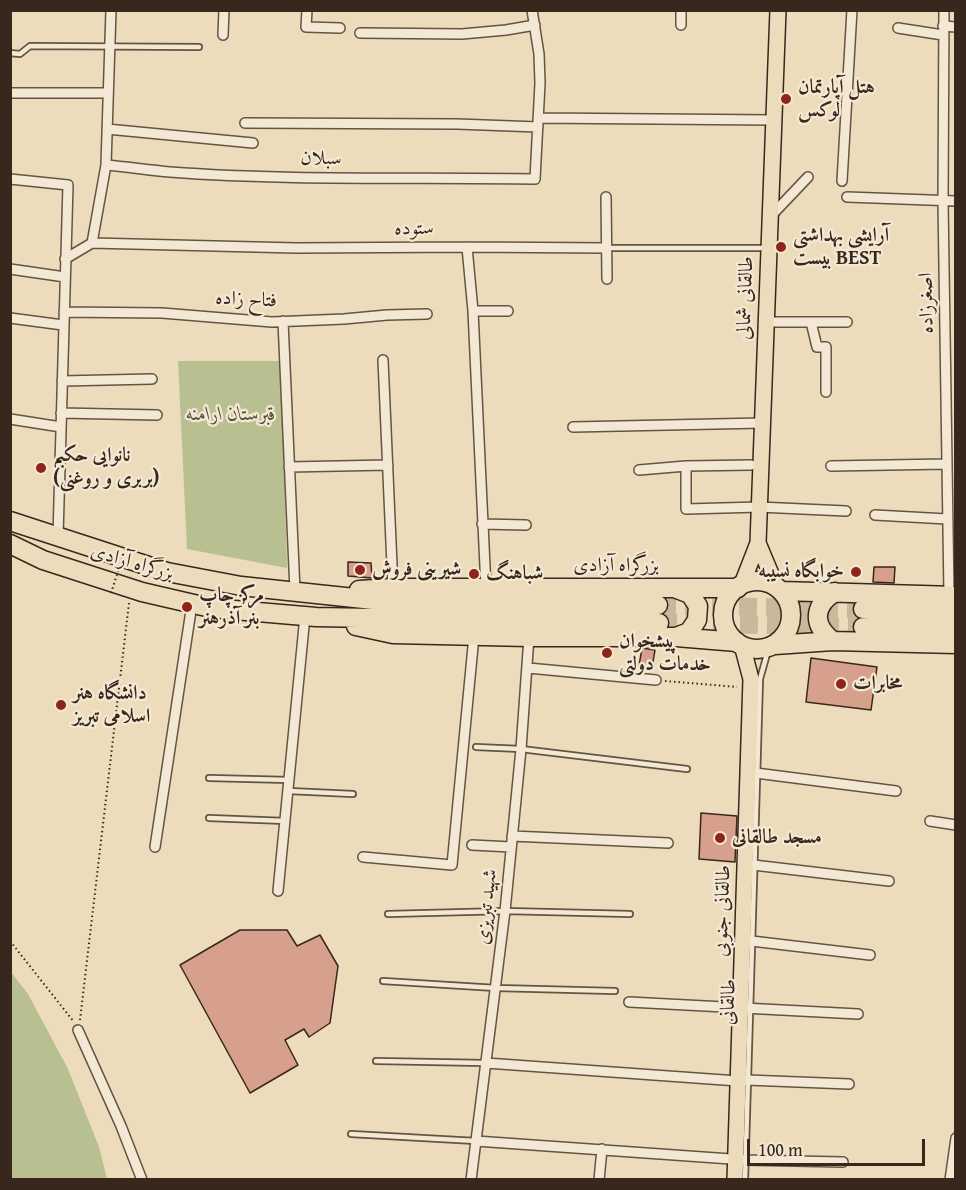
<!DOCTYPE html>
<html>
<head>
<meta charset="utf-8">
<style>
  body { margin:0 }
  #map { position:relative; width:966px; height:1190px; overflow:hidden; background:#eddcbb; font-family:"Gentium Book Plus",serif }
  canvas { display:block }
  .frame { position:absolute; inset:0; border:12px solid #37271c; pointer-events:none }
  .scale { position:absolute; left:747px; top:1139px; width:178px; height:27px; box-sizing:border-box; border:3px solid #37271c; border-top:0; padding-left:8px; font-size:18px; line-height:21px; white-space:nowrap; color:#37271c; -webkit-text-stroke:4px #f3e8d3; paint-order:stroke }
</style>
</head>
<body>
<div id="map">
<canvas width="966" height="1190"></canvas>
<div class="frame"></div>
<div class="scale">100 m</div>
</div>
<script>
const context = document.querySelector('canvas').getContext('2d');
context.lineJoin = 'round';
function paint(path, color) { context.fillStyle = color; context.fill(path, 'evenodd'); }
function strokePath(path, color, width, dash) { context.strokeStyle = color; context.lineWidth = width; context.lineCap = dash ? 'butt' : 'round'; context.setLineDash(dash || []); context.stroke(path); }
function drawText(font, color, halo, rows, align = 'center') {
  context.font = font + ' "Gentium Book Plus",Amiri,serif'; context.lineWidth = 4.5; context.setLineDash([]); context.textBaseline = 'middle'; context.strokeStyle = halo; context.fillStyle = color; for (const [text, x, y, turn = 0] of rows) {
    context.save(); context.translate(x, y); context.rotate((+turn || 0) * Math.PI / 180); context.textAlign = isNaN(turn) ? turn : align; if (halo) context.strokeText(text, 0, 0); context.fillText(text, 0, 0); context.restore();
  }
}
const green = new Path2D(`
  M 178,361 L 281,361 L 287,568 L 187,549 Z
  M 11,972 L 28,994 L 68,1069 L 99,1147 L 107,1179 L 11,1179 Z`);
const building = new Path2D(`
  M 348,562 L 371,563 L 372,578 L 348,576 Z
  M 874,567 L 895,567 L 894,583 L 873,582 Z
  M 642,648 L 655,650 L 652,668 L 639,666 Z
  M 811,658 L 877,667 L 871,710 L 806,702 Z
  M 701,813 L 737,816 L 735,862 L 699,859 Z
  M 240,930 L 287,930 L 297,946 L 320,935 L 338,966 L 330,1023 L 309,1037 L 304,1029 L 285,1040 L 298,1065 L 250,1093 L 180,965 Z`);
const highwayTunnel = new Path2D(`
  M 658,605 L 863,609
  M 659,623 L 863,627`);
const path = new Path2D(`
  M 665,681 L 737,687
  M 10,941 L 74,1022
  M 80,1020 L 129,603`);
const lane = new Path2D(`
  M 10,53 L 20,54 L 30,46 L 199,47
  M 606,248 L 765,248
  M 476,747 L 521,749 L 687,769
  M 209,778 L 290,780
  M 289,791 L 353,794
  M 209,818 L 286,821
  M 388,914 L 505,911 L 630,914
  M 383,981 L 496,988 L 615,991
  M 376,1061 L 486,1063
  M 351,1134 L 476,1141
  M 745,1180 L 760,679 L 769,647`);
const street = new Path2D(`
  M 307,10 L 306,27 L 340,28
  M 944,10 L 943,201 L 949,595
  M 681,25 L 681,10
  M 943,26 L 956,27
  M 898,28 L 943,35
  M 360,33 L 462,34 L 506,30 L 535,25
  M 223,35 L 224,10
  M 10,93 L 108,93
  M 538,118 L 773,120
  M 245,123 L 457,124 L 538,127
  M 107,129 L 253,143
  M 106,165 C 127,167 149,170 170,172 C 291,181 414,177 535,179 L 540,83 L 539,54 L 532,10
  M 10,179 L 68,185 L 58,536
  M 842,181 L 852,10
  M 606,197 L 607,279
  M 847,197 L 956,201
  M 770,217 L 808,177
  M 92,243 L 106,165 L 111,10
  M 467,247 L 473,311 L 486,588
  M 65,259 L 92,243 L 296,248 L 467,247 L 606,248
  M 10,269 L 65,277
  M 473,311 L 508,311
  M 64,312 L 162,313 L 272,322 L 344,319 L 387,315 L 427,314
  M 10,318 L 63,325
  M 283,321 L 295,591
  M 766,322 L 847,322
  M 811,322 L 817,347 L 826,347 L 826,392
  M 383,360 L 393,588
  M 62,381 L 152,379
  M 61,413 L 157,415
  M 10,419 L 61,427
  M 573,427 L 762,423
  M 686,466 L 686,509 L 759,507 L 846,511
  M 831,466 L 946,464
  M 289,467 L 388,465
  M 639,470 L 686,466 L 751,465
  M 875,515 L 947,519
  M 482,524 L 526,525
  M 528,668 L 656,680
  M 748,772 L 896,791
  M 930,821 L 956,825
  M 512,836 L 668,843
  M 472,845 L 511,847
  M 155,847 L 192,604
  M 363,857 L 452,865 L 474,636
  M 745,864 L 889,881
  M 278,891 L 305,616
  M 743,940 L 870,955
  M 629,1002 L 858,1014
  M 78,1030 L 121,1126 L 142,1180
  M 486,1063 L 738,1081 L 747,1080 L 849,1084
  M 476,1141 L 745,1160 L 843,1162
  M 471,1180 L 505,911 L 521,749 L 529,637
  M 599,1180 L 602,1149
  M 950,1180 L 956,1138`);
const primary = new Path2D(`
  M 758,543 L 776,586
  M 742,584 L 758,543 L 778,10
  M 735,1180 L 751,679 L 742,645`);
const highway = new Path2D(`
  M 10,521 L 167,572 L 241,586 L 383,601 L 658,605
  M 10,544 L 43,560 L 142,592 L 211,608 L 316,617 L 659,623
  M723 615a34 34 0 1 1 68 0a34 34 0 1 1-68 0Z
  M 359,590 L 393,588 L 738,588
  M 781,591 L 956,596
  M 863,609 L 956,612
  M 356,626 L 393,634 L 529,637 L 676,637 L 737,642
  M 863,627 L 956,629
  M 676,637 L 689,632 L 697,620 L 698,606 L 690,594 L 677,589
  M 833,641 C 812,625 813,606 835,592
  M 775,645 L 833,641 L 956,644`);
const pathBridge = new Path2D(`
  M 111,593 L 126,547`);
const markers = [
  [786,99,6,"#8f2418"],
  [781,247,6,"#8f2418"],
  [41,468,6,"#8f2418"],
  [360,570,6,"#8f2418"],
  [856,572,6,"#8f2418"],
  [474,574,6,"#8f2418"],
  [187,607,6,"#8f2418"],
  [607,653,6,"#8f2418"],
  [841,684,6,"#8f2418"],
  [61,705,6,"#8f2418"],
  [720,838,6,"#8f2418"]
];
const poiNames = [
  ["هتل آپارتمان",798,88],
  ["لوکس",798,111],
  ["آرایشی بهداشتی",793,236],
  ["بیست BEST",793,259],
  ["نانوایی حکیم",53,456],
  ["(بربری و روغنی)",53,479],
  ["شیرینی فروش",372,570],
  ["خوابگاه نسیبه",844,572,"right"],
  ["شباهنگ",486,574],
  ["مرکز چاپ",199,596],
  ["بنر آذرهنر",199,619],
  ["پیشخوان",619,642],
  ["خدمات دولتی",619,665],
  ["مخابرات",853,684],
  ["دانشگاه هنر",73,694],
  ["اسلامی تبریز",73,717],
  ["مسجد طالقانی",732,838]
];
const streetNames = [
  ["سبلان",321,159,1],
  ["ستوده",414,229,-1],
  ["طالقانی شمالی",746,298,-88],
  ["فتاح زاده",246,300,3],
  ["اصغرزاده",927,303,-91],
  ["بزرگراه آزادی",132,563,16],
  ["بزرگراه آزادی",616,566],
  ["شهید تبریزی",487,907,-84],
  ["طالقانی جنوبی",723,911,-88],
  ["طالقانی",729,1002,-88]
];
const parkNames = [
  ["قبرستان ارامنه",231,415]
];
paint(green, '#b8c091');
paint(building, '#d7a08c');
strokePath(building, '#37271c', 1.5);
strokePath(highwayTunnel, '#c9b89b', 18, [18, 9]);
strokePath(lane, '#645444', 8);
strokePath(street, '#645444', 12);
strokePath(primary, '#37271c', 18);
strokePath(highway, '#37271c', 21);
strokePath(path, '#37271c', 2, [1.5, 3]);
strokePath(lane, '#f3e8d3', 4.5);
strokePath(street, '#f3e8d3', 9);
strokePath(primary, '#eddcbb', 15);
strokePath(highway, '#eddcbb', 18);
strokePath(pathBridge, '#37271c', 2, [1.5, 3]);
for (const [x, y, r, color] of markers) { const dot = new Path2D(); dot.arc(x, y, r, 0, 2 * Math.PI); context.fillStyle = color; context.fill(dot); strokePath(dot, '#f3e8d3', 2); }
drawText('bold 20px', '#37271c', '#f3e8d3', poiNames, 'left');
drawText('20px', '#37271c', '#f3e8d3', streetNames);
drawText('italic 20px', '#574d39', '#f3e8d3', parkNames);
</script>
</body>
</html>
